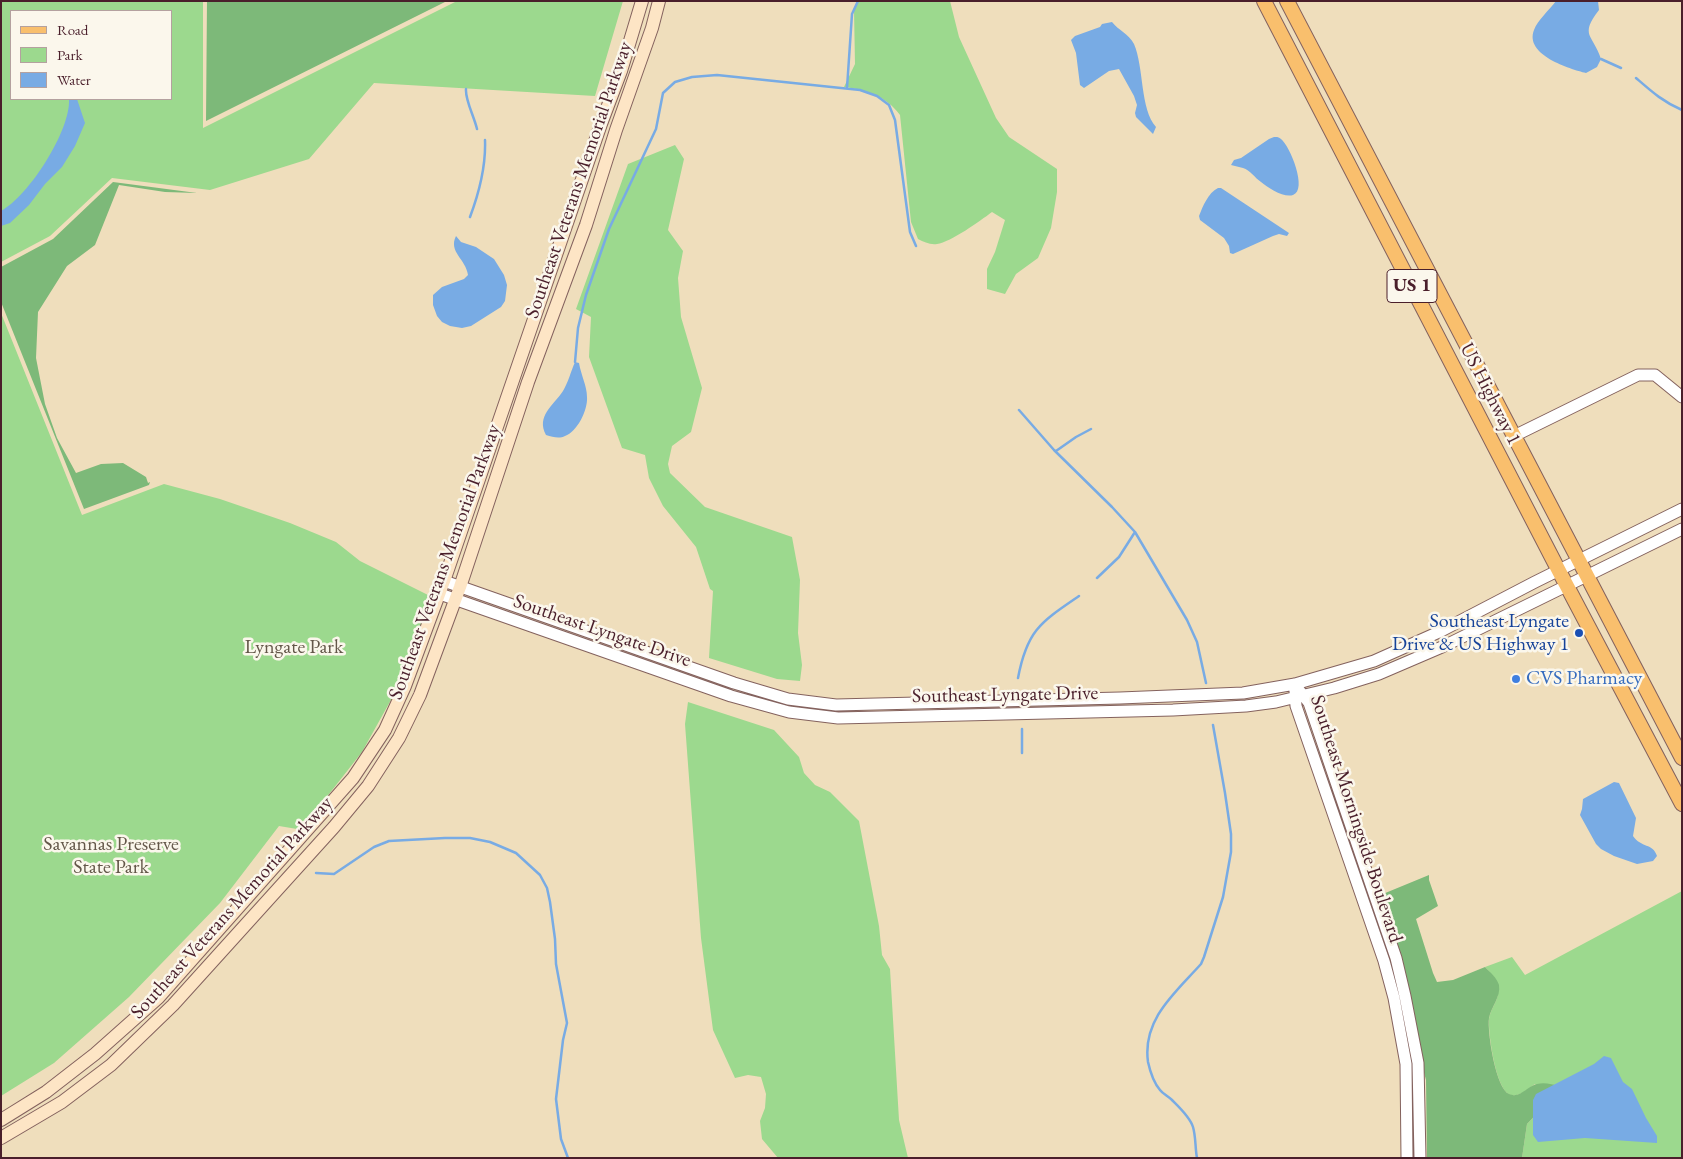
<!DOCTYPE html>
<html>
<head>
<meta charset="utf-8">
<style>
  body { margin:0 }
  #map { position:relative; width:1683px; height:1159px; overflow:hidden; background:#efdebc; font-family:"EB Garamond",serif }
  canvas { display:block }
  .frame { position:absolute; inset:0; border:2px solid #4a1f2b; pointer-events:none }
  .legend { position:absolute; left:10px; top:10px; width:162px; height:90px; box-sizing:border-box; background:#fbf7ec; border:1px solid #b4a19f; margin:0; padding:6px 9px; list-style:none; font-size:15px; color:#4a1f2b }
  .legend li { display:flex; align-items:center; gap:10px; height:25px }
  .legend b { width:25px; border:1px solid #b4a19f }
</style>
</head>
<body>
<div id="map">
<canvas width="1683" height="1159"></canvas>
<div class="frame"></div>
<ul class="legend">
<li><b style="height:6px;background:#f9bf6d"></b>Road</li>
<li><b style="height:14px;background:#9cd98e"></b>Park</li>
<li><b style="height:14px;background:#78abe4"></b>Water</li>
</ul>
</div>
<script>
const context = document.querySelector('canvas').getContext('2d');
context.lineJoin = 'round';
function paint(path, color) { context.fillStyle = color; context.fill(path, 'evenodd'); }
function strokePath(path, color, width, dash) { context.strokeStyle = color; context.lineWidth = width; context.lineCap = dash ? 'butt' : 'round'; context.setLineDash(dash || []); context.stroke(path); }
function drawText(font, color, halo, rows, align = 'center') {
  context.font = font + ' "EB Garamond",serif'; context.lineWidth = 5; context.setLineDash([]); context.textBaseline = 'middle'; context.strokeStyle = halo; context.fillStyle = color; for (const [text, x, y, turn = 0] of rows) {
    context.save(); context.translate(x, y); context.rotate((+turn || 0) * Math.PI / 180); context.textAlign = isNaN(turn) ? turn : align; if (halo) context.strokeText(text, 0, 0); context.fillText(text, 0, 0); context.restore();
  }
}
const green = new Path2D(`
  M 1,1 L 203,1 L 203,128 L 457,1 L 623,1 L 595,96 L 374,83 L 309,159 L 210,190 L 112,178 L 50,236 L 1,262 ZM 11,11 L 171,11 L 171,99 L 11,99 Z
  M 857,1 L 950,1 L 959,37 L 996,118 L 1009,137 L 1057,169 L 1057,192 L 1051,228 L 1038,258 L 1016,274 L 1005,294 L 987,289 L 987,269 L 995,252 L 1005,220 L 992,212 C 980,221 951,242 937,244 C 930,245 924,242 918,239 L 911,222 L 900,115 C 886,96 867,90 844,87 L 855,64 L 854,10 Z
  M 675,145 L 684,159 L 668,230 L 683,251 L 678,278 L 681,317 L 702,388 L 691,432 L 672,446 L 668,464 L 670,473 L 705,507 L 792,537 L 800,580 L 798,633 L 802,665 L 800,681 L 777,679 L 709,658 L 713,591 L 710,589 L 696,547 L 663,506 L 649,478 L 645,455 L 622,448 L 589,357 L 591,317 L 576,309 L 628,164 Z
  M 1,313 L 82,515 L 164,484 L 220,499 L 290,523 L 336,542 L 360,561 L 432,597 L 392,698 L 362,752 L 322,803 L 297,829 L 279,826 L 220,903 L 129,997 L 54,1063 L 1,1096 Z
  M 688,702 L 774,730 L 799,757 L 804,773 L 815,785 L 830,792 L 859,821 L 879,926 L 882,955 L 890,969 L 899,1120 L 908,1158 L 778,1158 L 762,1139 L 760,1121 L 765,1108 L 766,1094 L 761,1077 L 748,1075 L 735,1078 L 713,1030 L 701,938 L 685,724 Z
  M 1682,891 L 1682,1158 L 1522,1158 L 1527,1124 L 1549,1101 L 1535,1084 C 1529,1088 1520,1097 1511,1095 C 1496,1092 1488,1033 1489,1019 C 1490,1010 1497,1002 1498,994 C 1499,982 1493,975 1485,967 L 1512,957 L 1525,975 Z`);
const forest = new Path2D(`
  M 207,1 L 447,1 L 206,121 Z
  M 113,182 L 197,193 L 165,192 L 119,185 L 95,245 L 67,266 L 38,312 L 36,358 L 45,404 L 57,438 L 76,473 L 101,464 L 123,463 L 146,477 L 148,483 L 150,482 L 149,485 L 84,509 L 1,302 L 1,267 L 53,239 Z
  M 1429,875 L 1429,880 L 1438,906 L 1416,919 L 1433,973 L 1437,982 L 1453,980 L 1485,967 C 1490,972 1497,978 1499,985 C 1501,997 1491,1007 1489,1018 C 1487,1032 1496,1089 1509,1094 C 1520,1099 1527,1086 1537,1084 C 1544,1082 1552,1084 1559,1086 L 1549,1101 L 1527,1124 L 1522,1158 L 1427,1158 L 1426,1080 L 1378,896 Z`);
const water = new Path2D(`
  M 1556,1 L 1598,1 L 1599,10 C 1579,36 1593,34 1601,59 L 1597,67 L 1586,73 C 1570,69 1524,55 1534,30 C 1537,21 1550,9 1556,1 Z
  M 1112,22 C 1118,30 1129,34 1134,44 C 1144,67 1140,109 1156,127 L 1153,134 L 1136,117 L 1135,113 L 1137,105 L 1134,96 L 1119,69 L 1109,71 L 1084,88 L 1080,85 L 1076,53 L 1071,40 L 1075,36 L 1100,27 L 1102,24 Z
  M 69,99 L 77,99 L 85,123 L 75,146 L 62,167 L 45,184 L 29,205 L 10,223 L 1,226 L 1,211 C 29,196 71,130 69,99 Z
  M 1274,137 C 1278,137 1278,137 1281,139 C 1290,146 1308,190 1293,195 C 1284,198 1268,188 1261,182 C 1255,178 1250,170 1243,168 C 1239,167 1235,166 1231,165 L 1234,160 L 1241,158 L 1269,139 Z
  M 1218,188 L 1221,188 L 1289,233 L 1287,236 L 1279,234 L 1273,236 L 1233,254 L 1230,253 L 1229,246 L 1224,238 L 1200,220 L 1199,216 C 1203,206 1208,193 1218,188 Z
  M 456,236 L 461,242 L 476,247 L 494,259 L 504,275 L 507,285 L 505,301 L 501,307 L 471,326 L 462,328 L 450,326 L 442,322 L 437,316 L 433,305 L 433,295 L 442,287 L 464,279 L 468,275 C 466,259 448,252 456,236 Z
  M 575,362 L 579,363 C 581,375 587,386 587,397 C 588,410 577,432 565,436 C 559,439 553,437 546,435 C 536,416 553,406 563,391 C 568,383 571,371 575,362 Z
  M 1614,782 L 1619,783 L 1636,818 L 1633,836 C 1641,848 1653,843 1657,856 L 1653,861 L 1637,864 L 1614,856 L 1601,849 L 1596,844 L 1580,815 L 1582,809 L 1583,799 Z
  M 1604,1056 L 1611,1058 L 1623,1082 L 1632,1089 L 1646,1118 L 1657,1136 L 1657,1143 L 1585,1138 L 1538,1142 L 1533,1135 L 1533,1100 L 1536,1094 L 1594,1064 Z`);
const stream = new Path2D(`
  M 1601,59 L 1621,68
  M 1636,78 C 1651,91 1663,102 1682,110
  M 847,88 L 852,14 L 858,1
  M 466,89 C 465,100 474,116 477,129
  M 470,217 C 479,193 486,166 485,140
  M 575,362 L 578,328 L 586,295 L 609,229 L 656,129 L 663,93 L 675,82 L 692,77 L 717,75 L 860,90 L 877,96 L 889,105 L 895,120 L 910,232 L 916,246
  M 1019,410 L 1054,450 L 1112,507 L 1135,532 L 1187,620 L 1197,642 L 1206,683
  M 1056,451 L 1076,437 L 1091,429
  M 1097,578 L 1119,557 L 1135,532
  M 1018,678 C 1027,630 1041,622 1079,596
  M 1022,729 L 1022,753
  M 316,873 L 334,874 L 374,847 L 389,841 L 445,838 L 470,838 L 490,842 L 516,853 L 540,875 L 547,888 L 550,902 L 555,939 L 556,964 L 567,1023 L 563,1040 L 556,1099 L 561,1139 L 568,1158
  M 1197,1158 C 1195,1148 1196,1137 1193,1127 C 1190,1117 1179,1107 1172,1100 C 1168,1096 1163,1094 1160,1090 C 1154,1083 1150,1071 1148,1062 C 1142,1019 1176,992 1201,964 L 1204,957 L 1223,897 L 1231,852 L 1231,834 L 1225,793 L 1213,725`);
const tertiary = new Path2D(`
  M 1514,436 L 1638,375 L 1655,375 L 1682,397
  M 444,581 L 734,683 L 788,699 L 836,705 L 1120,698 L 1243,693 L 1295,684 L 1374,661 L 1439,632 L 1535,582 L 1682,509
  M 440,594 L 731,696 L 789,712 L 838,718 L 1173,710 L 1246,706 L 1276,702 L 1334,688 L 1379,674 L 1442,647 L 1682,529
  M 1299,690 L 1309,703 L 1396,958 L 1405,996 L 1418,1063 L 1420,1158
  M 1295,691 L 1296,706 L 1384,961 L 1394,998 L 1406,1064 L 1407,1158`);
const secondary = new Path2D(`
  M 1,1120 L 46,1092 L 95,1054 L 158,998 L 353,778 L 385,730 L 405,686 L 444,581 L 601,124 L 621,71 L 642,1
  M 1,1138 L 62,1102 L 111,1065 L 173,1005 L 334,827 L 368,786 L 399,738 L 420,695 L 460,587 L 528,382 L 586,225 L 616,130 L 652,28 L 659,1`);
const primary = new Path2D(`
  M 1264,1 L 1559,571 L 1682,804
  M 1287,1 L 1682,758`);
const markers = [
  [1579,633,5,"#1a4fb4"],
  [1516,679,5,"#3f7fe0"]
];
const shields = [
  [1412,286,50]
];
const shieldNames = [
  ["US 1",1412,286]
];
const streetNames = [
  ["Southeast Veterans Memorial Parkway",579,180,-71],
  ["US Highway 1",1490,394,63],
  ["Southeast Veterans Memorial Parkway",445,562,-70],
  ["Southeast Lyngate Drive",602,631,19],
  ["Southeast Lyngate Drive",1005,695,-1],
  ["Southeast Morningside Boulevard",1356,819,72],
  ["Southeast Veterans Memorial Parkway",232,908,-48]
];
const transitNames = [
  ["Southeast Lyngate",1569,622],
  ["Drive & US Highway 1",1569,645]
];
const parkNames = [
  ["Lyngate Park",294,648],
  ["Savannas Preserve",111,845],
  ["State Park",111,868]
];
const shopNames = [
  ["CVS Pharmacy",1526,679]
];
paint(green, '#9cd98e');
paint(forest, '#7db979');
paint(water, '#78abe4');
strokePath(stream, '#78abe4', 2.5);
strokePath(tertiary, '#84625e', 13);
strokePath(secondary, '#84625e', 14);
strokePath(primary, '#84625e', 16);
strokePath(tertiary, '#fff', 11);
strokePath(secondary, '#fde5c5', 12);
strokePath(primary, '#f9bf6d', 14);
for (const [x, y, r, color] of markers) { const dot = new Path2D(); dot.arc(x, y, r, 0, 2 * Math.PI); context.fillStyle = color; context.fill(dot); strokePath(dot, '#fbf7ec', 2); }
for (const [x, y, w] of shields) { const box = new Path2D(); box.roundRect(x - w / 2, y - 16.5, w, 33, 4); context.fillStyle = '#fbf7ec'; context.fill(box); strokePath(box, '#4a1f2b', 1); }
drawText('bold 19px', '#4a1f2b', null, shieldNames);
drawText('20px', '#4a1f2b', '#fbf7ec', streetNames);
drawText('20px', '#164399', '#fbf7ec', transitNames, 'right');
drawText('20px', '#635749', '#fbf7ec', parkNames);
drawText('20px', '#366cbe', '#fbf7ec', shopNames, 'left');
</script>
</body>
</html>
